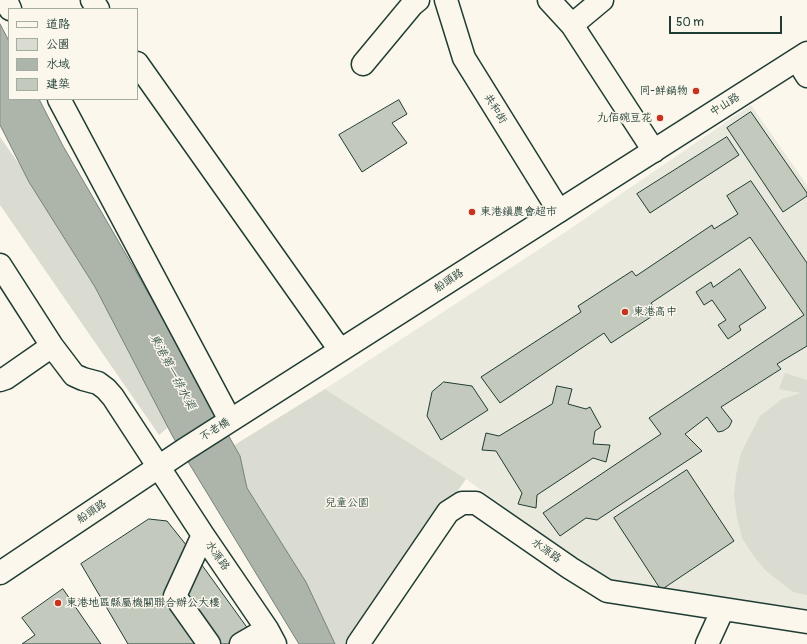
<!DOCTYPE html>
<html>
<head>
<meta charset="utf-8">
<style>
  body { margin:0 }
  #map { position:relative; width:807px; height:644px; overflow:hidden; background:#fbf7ec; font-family:Pangolin,"LXGW WenKai TC",sans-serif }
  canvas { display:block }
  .legend { position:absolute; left:8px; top:8px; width:130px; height:92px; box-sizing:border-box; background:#fbf7ec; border:1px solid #a3ada2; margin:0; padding:5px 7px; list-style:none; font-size:12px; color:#1f3d34 }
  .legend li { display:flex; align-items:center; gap:8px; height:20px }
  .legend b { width:20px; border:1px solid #a3ada2 }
  .scale { position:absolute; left:669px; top:16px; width:113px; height:18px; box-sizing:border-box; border:2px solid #1f3d34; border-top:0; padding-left:5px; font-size:12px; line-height:14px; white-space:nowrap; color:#1f3d34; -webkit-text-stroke:3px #fbf7ec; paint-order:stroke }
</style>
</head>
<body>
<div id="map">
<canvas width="807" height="644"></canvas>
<ul class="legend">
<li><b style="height:5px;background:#fbf7ec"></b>道路</li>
<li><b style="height:11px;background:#dbdcd1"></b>公園</li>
<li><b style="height:11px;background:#adb4aa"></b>水域</li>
<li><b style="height:11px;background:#c4c9be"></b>建築</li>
</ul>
<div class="scale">50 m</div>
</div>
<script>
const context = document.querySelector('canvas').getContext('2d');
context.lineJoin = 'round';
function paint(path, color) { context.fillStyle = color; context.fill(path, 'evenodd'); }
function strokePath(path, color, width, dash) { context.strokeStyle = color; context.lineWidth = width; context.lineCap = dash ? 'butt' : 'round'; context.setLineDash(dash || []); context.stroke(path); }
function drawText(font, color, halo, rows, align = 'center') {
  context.font = font + ' Pangolin,"LXGW WenKai TC",sans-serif'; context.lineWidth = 3; context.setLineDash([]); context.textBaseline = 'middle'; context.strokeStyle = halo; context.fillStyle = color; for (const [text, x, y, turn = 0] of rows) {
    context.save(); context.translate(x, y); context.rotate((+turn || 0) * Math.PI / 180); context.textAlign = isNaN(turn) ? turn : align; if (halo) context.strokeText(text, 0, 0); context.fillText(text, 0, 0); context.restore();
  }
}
const built = new Path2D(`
  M 751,105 L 807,185 L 807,610 L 633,588 L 605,581 L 466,479 L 325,389 L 561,235 Z`);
const green = new Path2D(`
  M 0,137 L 36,188 L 108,297 L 171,425 L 159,435 L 0,205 Z
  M 785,373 L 807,380 L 807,595 L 793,592 L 765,570 L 753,555 L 742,538 L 737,518 L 734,496 L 736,475 L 741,453 L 760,416 L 782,399 L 801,393 L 779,389 Z
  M 325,389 L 466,479 L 351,644 L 325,644 L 223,452 Z`);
const water = new Path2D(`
  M 0,24 L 9,41 L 9,99 L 39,99 L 63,146 L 138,275 L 240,456 L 247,488 L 306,582 L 335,644 L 299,644 L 173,437 L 95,287 L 29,182 L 0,125 Z`);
const building = new Path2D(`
  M 399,100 L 407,114 L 392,123 L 407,143 L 362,172 L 339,135 Z
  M 751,112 L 807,193 L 807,196 L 783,212 L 727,128 Z
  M 727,137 L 739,155 L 650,213 L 637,194 Z
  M 751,181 L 807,263 L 807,346 L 777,364 L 781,369 L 721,407 L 732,421 L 729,427 L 723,431 L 718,432 L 707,417 L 685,434 L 702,451 L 597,520 L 586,518 L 560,536 L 543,513 L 661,434 L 649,418 L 804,315 L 750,237 L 651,303 L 657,313 L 611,343 L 604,333 L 500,403 L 481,377 L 581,312 L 578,306 L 632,271 L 636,276 L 712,225 L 714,229 L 738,214 L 727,196 Z
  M 740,269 L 766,308 L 739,326 L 741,330 L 728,339 L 718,325 L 726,320 L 712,300 L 704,305 L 696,292 L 711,282 L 713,287 Z
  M 444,382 L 472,386 L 488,410 L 441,440 L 427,416 L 432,392 Z
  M 557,386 L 572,389 L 568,404 L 586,409 L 590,407 L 601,427 L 595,431 L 593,444 L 610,445 L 606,462 L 593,458 L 537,495 L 536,508 L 518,504 L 522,493 L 496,451 L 482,450 L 486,433 L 499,436 L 552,404 Z
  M 687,470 L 734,541 L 661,590 L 614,518 Z
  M 149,519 L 167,521 L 199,561 L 259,644 L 128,644 L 81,564 Z
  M 63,589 L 101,644 L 22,644 L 35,635 L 22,618 Z`);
const minor = new Path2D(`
  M 6,0 L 10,9
  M 92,0 L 98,9
  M 446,0 L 464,58 L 559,211
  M 549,0 L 572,25 L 654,151
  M 572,25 L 602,0
  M 797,60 L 807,76
  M 137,63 L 340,350
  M 363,64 L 412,5 L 418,0
  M 59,99 L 230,420
  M 0,265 L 52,346 L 74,375 L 83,379 L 98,383 L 106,389 L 113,397 L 203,535 L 267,629 L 275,644
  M 0,380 L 6,378 L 52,346
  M 203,535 L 175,596 L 209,644
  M 241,644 L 267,629
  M 358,644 L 448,512 L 462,503 L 476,503 L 570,568 L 607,591 L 807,622
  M 707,644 L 723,609`);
const major = new Path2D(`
  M 0,573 L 184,450 L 807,53`);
const markers = [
  [696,91,4,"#c8321e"],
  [660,118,4,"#c8321e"],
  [472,212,4,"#c8321e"],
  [625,312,4,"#c8321e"],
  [58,603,4,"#c8321e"]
];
const poiNames = [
  ["同-鮮鍋物",688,91,"right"],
  ["九佰碗豆花",652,118,"right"],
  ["東港鎮農會超市",480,212],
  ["東港高中",633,312],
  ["東港地區縣屬機關聯合辦公大樓",66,603]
];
const streetNames = [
  ["中山路",725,105,-32],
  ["共和街",495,109,58],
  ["船頭路",449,281,-33],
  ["不老橋",215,430,-32],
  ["船頭路",92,512,-34],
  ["水源路",546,551,35],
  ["水源路",217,556,55]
];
const parkNames = [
  ["兒童公園",347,503]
];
const waterNames = [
  ["東港第一排水渠",172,372,62]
];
paint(built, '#eae9de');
paint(green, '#dbdcd1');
paint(water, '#adb4aa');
strokePath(water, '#74847b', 1);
paint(building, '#c4c9be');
strokePath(building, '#1f3d34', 1);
strokePath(minor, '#1f3d34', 25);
strokePath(major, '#1f3d34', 25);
strokePath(minor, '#fbf7ec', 22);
strokePath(major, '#fbf7ec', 22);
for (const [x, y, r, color] of markers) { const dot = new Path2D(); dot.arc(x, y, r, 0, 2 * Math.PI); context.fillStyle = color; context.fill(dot); strokePath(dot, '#fbf7ec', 1.5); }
drawText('11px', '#1f3d34', '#fbf7ec', poiNames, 'left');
drawText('11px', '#1f3d34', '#fbf7ec', streetNames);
drawText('11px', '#455d53', '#fbf7ec', parkNames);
drawText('italic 12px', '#425b52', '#fbf7ec', waterNames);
</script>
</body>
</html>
